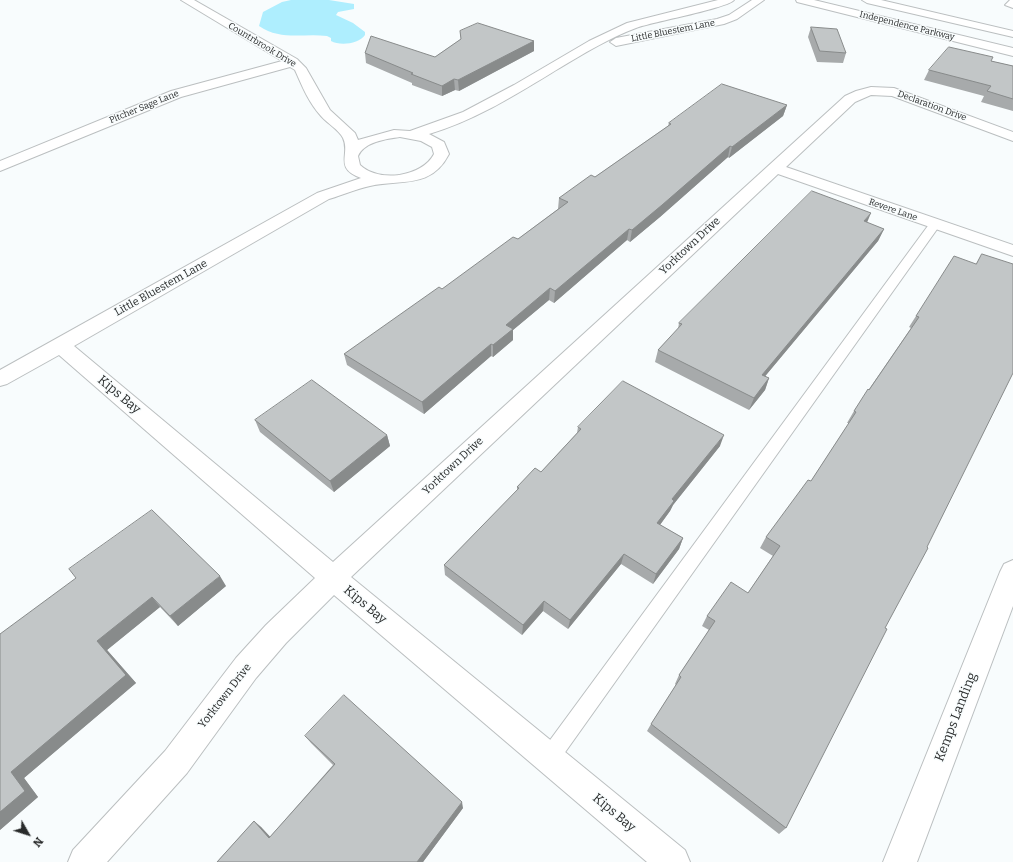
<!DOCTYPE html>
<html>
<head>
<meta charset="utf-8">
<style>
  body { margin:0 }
  #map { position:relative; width:1013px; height:862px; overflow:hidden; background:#f8fcfd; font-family:Bitter,serif }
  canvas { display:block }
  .north { position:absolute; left:8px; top:814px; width:40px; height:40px; -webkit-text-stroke:3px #f8fcfd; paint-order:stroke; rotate:129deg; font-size:11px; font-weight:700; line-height:16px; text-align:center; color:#292b2b }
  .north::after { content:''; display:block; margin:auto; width:14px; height:18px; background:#292b2b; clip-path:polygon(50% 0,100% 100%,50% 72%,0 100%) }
</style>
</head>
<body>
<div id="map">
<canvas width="1013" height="862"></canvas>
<div class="north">N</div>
</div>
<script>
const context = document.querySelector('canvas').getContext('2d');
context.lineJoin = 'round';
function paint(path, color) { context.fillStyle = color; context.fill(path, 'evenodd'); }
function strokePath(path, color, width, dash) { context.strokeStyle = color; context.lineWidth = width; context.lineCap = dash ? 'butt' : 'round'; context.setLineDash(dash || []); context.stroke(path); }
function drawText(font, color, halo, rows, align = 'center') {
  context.font = font + ' Bitter,serif'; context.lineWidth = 3; context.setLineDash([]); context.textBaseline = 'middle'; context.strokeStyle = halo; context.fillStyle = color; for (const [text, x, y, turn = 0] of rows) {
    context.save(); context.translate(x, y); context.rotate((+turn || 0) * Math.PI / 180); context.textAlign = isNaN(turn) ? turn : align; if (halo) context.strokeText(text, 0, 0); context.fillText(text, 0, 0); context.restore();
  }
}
const water = new Path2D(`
  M 291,0 L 329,0 L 354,4 L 354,9 L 338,12 L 336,15 L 353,23 L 365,32 L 365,35 C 359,44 340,46 331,41 L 331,38 L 327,36 C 303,33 281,41 259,26 L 263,12 L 282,2 Z`);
const lane = new Path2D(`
  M 1010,0 L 1013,0 L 1013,8 L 1005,5 Z
  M 934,222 L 940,225 L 556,765 L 549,768 L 542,765 L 539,758 L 542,751 L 930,223 Z`);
const street = new Path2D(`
  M 181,0 L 194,0 L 297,59 L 306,68 L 330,110 L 355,133 L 358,140 L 394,130 L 410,131 L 463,112 L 514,85 L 589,41 L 627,23 L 718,0 L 734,0 C 728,8 652,22 636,28 C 609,38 583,54 558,69 C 517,94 476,120 429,134 L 444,142 L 449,154 C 431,189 402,179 370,186 C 356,189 342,195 329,199 L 74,346 L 333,562 L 845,96 L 856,91 L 871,87 L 894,88 L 1013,132 L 1013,141 L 892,96 L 871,95 L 855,102 L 786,167 L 1013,245 L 1013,256 L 778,174 L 351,577 L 685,850 L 690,862 L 647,862 L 334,595 L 286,643 L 256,678 L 187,773 L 107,862 L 68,862 L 73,850 L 165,751 L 236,658 L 266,625 L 315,578 L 59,355 L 7,384 L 0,386 L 0,370 L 317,193 L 361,178 C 333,168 351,154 343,138 C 339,130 327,123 321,116 C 309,103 302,86 295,70 L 290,67 L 181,97 L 0,171 L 0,161 L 171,91 L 282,61 ZM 400,137 L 421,141 L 432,147 L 434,154 C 422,177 379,183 360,165 L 358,156 C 364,142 386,139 400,137 Z
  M 752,0 L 764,0 L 737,19 L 724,24 L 616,46 L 610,42 L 616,38 L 717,19 L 729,15 Z
  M 1013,560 L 1013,606 L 917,862 L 883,862 L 1000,572 L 1004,564 Z`);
const secondary = new Path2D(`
  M 796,0 L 814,0 L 1013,48 L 1013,56 L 797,2 Z
  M 862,0 L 881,0 L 1013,31 L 1013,37 L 867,3 Z`);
const wall = new Path2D(`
  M 811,27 L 846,53 L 843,63 L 817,62 L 808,37 Z
  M 460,31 L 534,41 L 534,51 L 459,91 L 455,90 L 442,96 L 412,85 L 412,83 L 366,63 L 365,53 L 435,57 L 461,39 Z
  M 991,61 L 1013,66 L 1013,111 L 981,102 L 984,96 L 924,80 L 929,70 Z
  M 787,105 L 783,116 L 729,158 L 728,157 L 660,217 L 630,242 L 627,240 L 554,303 L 549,300 L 513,330 L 513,340 L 493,357 L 491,356 L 424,414 L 347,365 L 344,354 L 518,239 L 558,209 L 559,198 L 595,177 L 668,126 L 669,123 Z
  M 867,223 L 884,229 L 878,241 L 765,376 L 769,378 L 765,390 L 749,410 L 655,362 L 658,350 L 678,329 L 679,323 Z
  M 982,254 L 885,628 L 786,828 L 779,834 L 647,731 L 651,724 L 676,685 L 675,684 L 679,675 L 709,630 L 702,626 L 707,616 L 748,593 L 773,556 L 760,548 L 766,537 L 811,481 L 849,423 L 847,423 L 854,411 L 911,328 L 909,327 L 916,316 L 976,264 Z
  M 255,420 L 387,435 L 390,446 L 334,492 L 260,432 Z
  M 578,427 L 720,446 L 673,505 L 670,511 L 660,525 L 683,538 L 679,549 L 653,584 L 621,564 L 568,629 L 543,611 L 522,635 L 445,575 L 444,565 L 517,491 L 517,487 L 541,472 L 577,433 Z
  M 76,578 L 226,586 L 178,626 L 160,607 L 107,650 L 136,683 L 24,778 L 38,797 L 0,830 Z
  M 305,736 L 463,808 L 423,862 L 217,862 L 254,821 L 261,827 L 270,837 L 333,765 L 311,743 Z`);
const shadedWall = new Path2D(`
  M 534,41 L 534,51 L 459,91 L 458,80 Z
  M 454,79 L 455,90 L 442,96 L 442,86 Z
  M 787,105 L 783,116 L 729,158 L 732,147 Z
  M 730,146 L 728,157 L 660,217 L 630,242 L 632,230 Z
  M 871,213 L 866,225 L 864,221 Z
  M 629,229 L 627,240 L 554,303 L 555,291 Z
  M 884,229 L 878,241 L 757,386 L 762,375 Z
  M 550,288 L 549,300 L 513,330 L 513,340 L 493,357 L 493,345 L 506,325 Z
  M 491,344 L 491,356 L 424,414 L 422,402 Z
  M 769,378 L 765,390 L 749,410 L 754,398 Z
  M 387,435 L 390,446 L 334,492 L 330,481 Z
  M 724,435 L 720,446 L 673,505 L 670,511 L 654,533 L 657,523 L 672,499 Z
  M 683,538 L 679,549 L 653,584 L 656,574 Z
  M 624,554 L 621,564 L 568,629 L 570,620 Z
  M 220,576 L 226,586 L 178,626 L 170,616 Z
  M 152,597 L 160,607 L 107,650 L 136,683 L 24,778 L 38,797 L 0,830 L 0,812 L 11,772 L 97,641 Z
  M 544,601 L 543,611 L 522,635 L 523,625 Z
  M 462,802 L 463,808 L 423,862 L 417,862 Z
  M 254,821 L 261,827 L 276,843 L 269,838 Z`);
const building = new Path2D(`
  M 478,23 L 534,41 L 458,80 L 454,79 L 442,86 L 411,74 L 413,73 L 365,53 L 371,36 L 435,57 L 461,39 L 460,31 Z
  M 811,27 L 837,29 L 846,53 L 820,51 Z
  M 949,47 L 993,57 L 991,61 L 1013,66 L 1013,99 L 987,91 L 991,86 L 929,70 Z
  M 722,84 L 787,105 L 732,147 L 730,146 L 662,205 L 632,230 L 629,229 L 555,291 L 550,288 L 506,325 L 513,329 L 493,345 L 491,344 L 422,402 L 344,354 L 439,287 L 442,289 L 513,237 L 518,239 L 568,202 L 559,198 L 591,175 L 595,177 L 671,124 L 669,123 Z
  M 812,191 L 871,213 L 864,221 L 884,229 L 762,375 L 769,378 L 754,398 L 658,350 L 682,324 L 679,323 Z
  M 982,254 L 1013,264 L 1013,373 L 927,547 L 928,548 L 885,628 L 887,629 L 786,828 L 651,724 L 681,677 L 679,675 L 715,621 L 707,616 L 731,582 L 748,593 L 780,546 L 766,537 L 808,480 L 811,481 L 856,412 L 854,411 L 868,389 L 869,390 L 919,317 L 916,316 L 954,256 L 976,264 Z
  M 312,380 L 387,435 L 330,481 L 255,420 Z
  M 623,381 L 724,435 L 672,499 L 674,501 L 657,523 L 683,538 L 656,574 L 624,554 L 570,620 L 544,601 L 523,625 L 444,565 L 519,488 L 517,487 L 535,468 L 541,472 L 581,429 L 578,427 Z
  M 152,510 L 220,576 L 170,616 L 152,597 L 97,641 L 126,675 L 11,772 L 25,791 L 0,812 L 0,634 L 76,578 L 69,569 Z
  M 344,695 L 462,802 L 417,862 L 217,862 L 254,821 L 269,838 L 335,764 L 305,736 Z`);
const farStreetnames = [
  ["Independence Parkway",907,26,14],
  ["Little Bluestem Lane",673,31,-11],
  ["Countrbrook Drive",262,45,31],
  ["Declaration Drive",932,106,20],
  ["Pitcher Sage Lane",144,107,-22],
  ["Revere Lane",893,210,19]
];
const streetNames = [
  ["Yorktown Drive",690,246,-43],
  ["Little Bluestem Lane",161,288,-29],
  ["Yorktown Drive",453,466,-43],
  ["Yorktown Drive",225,696,-52]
];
const nearStreetnames = [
  ["Kips Bay",119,395,40],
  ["Kips Bay",365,605,40],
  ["Kemps Landing",956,717,-69],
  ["Kips Bay",614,813,40]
];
paint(water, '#aeeefe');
strokePath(lane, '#bbbfc0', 2);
strokePath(street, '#bbbfc0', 2);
strokePath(secondary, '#bbbfc0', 2);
paint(lane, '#fff');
paint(street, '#fff');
paint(secondary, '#fff');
paint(wall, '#a7aaab');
paint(shadedWall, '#888b8b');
paint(building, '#c2c6c7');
strokePath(building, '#888b8b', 1);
drawText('9px', '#292b2b', '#f8fcfd', farStreetnames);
drawText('11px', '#292b2b', '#f8fcfd', streetNames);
drawText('13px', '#292b2b', '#f8fcfd', nearStreetnames);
</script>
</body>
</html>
